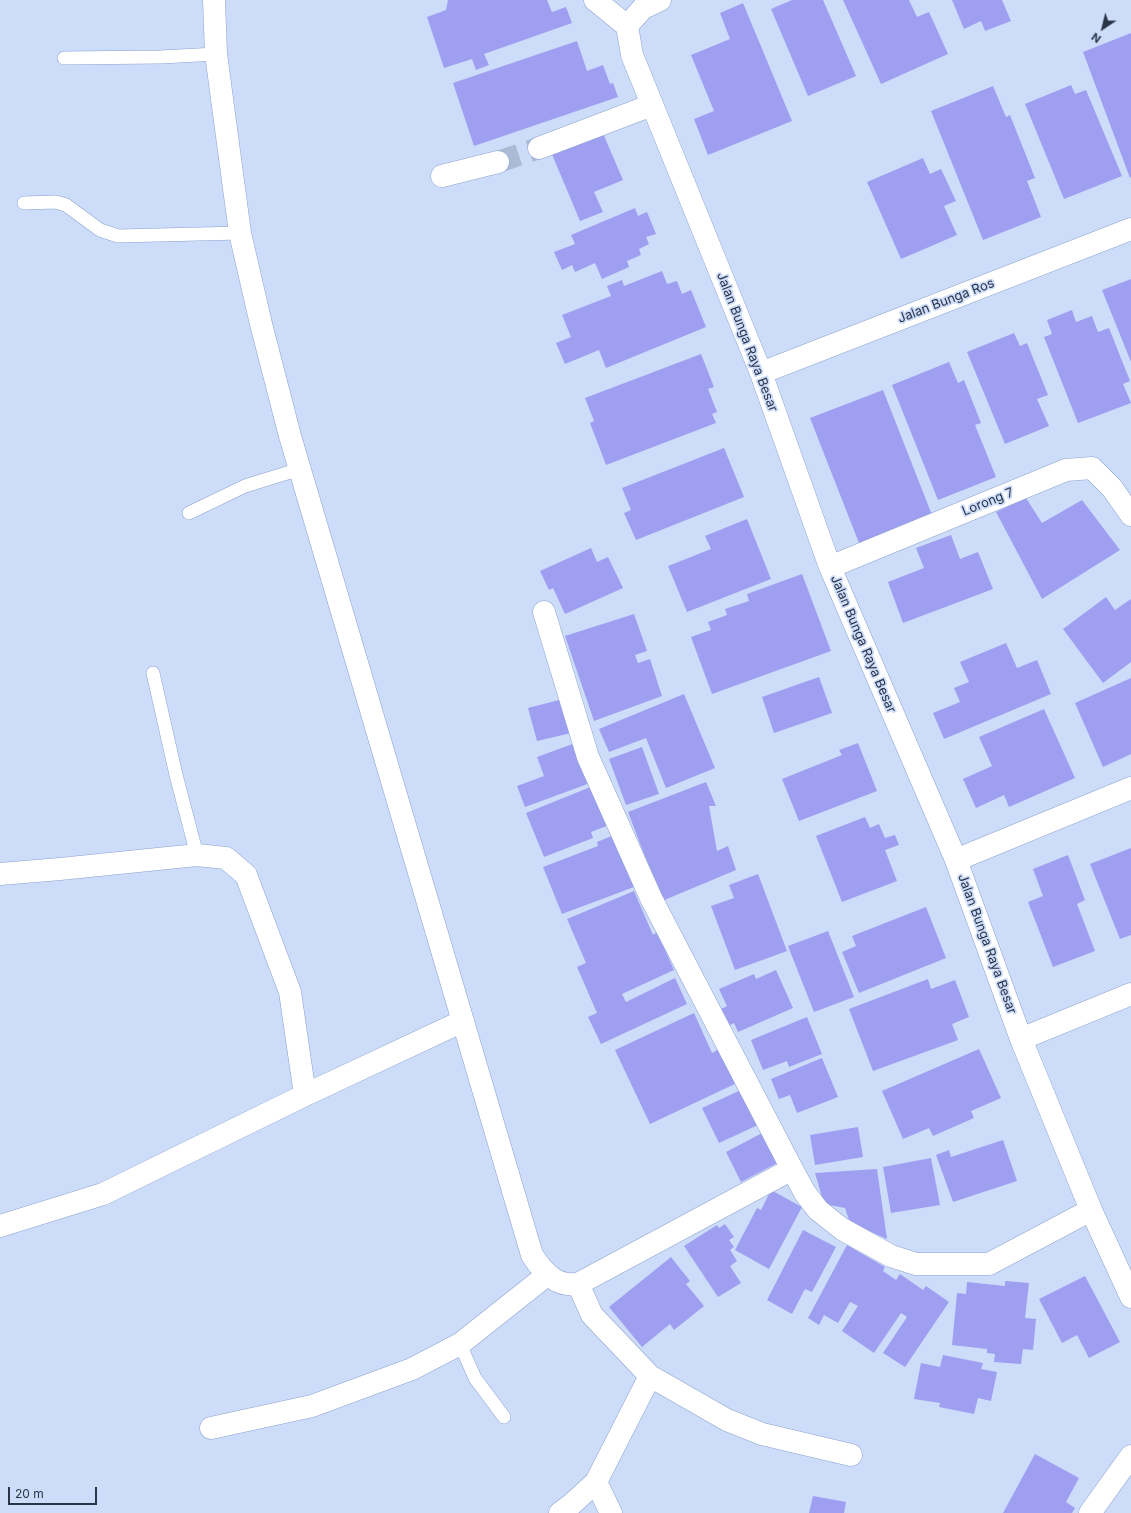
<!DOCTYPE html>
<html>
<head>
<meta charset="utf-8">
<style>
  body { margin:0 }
  #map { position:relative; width:1131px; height:1513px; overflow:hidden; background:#cddcf9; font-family:Inter,sans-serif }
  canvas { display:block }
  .north { position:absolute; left:1083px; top:8px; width:40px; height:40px; -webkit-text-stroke:3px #cddcf9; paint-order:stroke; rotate:215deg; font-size:11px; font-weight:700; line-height:16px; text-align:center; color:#2a3447 }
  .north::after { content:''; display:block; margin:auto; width:14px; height:18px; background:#2a3447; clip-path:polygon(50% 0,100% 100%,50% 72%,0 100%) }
  .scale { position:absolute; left:8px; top:1487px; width:89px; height:18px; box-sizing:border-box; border:2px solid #2a3447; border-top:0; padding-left:5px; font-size:12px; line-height:14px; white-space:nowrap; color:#2a3447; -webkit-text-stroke:3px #cddcf9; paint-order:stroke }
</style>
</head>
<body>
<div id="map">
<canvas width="1131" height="1513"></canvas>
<div class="north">N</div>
<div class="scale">20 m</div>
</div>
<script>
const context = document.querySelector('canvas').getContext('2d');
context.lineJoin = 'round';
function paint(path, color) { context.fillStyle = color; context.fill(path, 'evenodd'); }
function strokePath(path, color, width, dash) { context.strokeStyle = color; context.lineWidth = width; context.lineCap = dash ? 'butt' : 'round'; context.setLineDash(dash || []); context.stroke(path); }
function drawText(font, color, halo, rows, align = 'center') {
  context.font = font + ' Inter,sans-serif'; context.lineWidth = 3.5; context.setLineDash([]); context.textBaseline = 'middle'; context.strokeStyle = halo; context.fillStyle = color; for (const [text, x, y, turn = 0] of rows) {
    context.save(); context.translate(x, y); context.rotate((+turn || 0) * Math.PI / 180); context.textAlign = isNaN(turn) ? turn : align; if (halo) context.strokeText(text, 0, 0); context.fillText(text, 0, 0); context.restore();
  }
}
const building = new Path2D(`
  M 448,0 L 547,0 L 552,12 L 566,7 L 572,23 L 484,54 L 489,65 L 476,70 L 472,59 L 444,68 L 427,17 L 446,10 Z
  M 792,0 L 823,0 L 856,76 L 808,96 L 771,9 Z
  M 843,0 L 909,0 L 917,17 L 929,12 L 948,54 L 881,84 Z
  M 952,0 L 1002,0 L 1011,21 L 985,31 L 981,21 L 964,29 Z
  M 743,3 L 792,121 L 708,155 L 694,119 L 714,111 L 691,55 L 730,39 L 720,13 Z
  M 1131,33 L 1131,177 L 1130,178 L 1083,52 Z
  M 577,41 L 587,71 L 603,65 L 610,84 L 613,83 L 618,97 L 474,146 L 453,83 Z
  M 1071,85 L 1075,94 L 1086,90 L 1122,176 L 1064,199 L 1025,104 Z
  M 993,86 L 1006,117 L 1010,115 L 1035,178 L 1027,181 L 1041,217 L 983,240 L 931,111 Z
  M 602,131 L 623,180 L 594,192 L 603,212 L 580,221 L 551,152 Z
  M 923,158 L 930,174 L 941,169 L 956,201 L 944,206 L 957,235 L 901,259 L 867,182 Z
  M 635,208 L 638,216 L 647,212 L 656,234 L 646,237 L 649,244 L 639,249 L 641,255 L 627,261 L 629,267 L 602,279 L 595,263 L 575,272 L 572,265 L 562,270 L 554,252 L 575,244 L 571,235 Z
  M 662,271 L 667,284 L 677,281 L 682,294 L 691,290 L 706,327 L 606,368 L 599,350 L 565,364 L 556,343 L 571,337 L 562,315 L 611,296 L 607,286 L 622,280 L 624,286 Z
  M 1131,279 L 1131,362 L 1102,290 Z
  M 1072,310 L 1076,322 L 1092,316 L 1098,332 L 1109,328 L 1130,381 L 1123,384 L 1131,403 L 1078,423 L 1044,337 L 1052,334 L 1047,320 Z
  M 1014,333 L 1020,346 L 1027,343 L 1048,395 L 1037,399 L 1049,426 L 1005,444 L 967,352 Z
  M 701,354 L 714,387 L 708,389 L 717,412 L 712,414 L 716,423 L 606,465 L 590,423 L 594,421 L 585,398 Z
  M 949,362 L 958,383 L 964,380 L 981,423 L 975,425 L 996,477 L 938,500 L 892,385 Z
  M 883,390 L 932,515 L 859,543 L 810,418 Z
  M 724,448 L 744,497 L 636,540 L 624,513 L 631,510 L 622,488 Z
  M 1026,498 L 1042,523 L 1082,500 L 1120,550 L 1042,599 L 996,512 Z
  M 747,519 L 771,579 L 687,612 L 668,566 L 711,549 L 705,536 Z
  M 951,535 L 960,559 L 978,552 L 993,589 L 903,623 L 888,582 L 924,568 L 916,548 Z
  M 591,548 L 597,562 L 608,557 L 623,588 L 565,614 L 553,588 L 549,590 L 540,571 Z
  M 802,574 L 831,651 L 712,694 L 691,637 L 711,630 L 708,622 L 727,615 L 725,609 L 749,601 L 747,594 Z
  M 1106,597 L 1115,610 L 1131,599 L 1131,662 L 1103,683 L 1063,629 Z
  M 634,614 L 647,651 L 635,655 L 638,663 L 650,659 L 662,696 L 594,721 L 565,636 Z
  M 1006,643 L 1017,668 L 1037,660 L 1051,694 L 944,739 L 933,713 L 960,702 L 954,688 L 969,682 L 960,662 Z
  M 819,677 L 832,713 L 774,733 L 762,697 Z
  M 1131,678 L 1131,754 L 1103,767 L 1075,703 Z
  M 684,694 L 715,768 L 666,788 L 646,738 L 609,752 L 599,729 Z
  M 563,699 L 571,733 L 537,741 L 528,708 Z
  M 1044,709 L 1075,778 L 1009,807 L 1004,795 L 976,808 L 963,779 L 992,766 L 979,737 Z
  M 578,742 L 593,782 L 525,807 L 517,786 L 544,776 L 537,757 Z
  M 858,743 L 877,791 L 799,821 L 782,779 L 842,755 L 839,750 Z
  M 642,747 L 659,794 L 626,805 L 609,759 Z
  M 706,782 L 716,806 L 709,806 L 717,851 L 728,846 L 736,870 L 662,901 L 628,812 Z
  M 593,786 L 609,825 L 591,832 L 593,838 L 544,857 L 526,813 Z
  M 865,817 L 870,828 L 879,824 L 885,838 L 895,835 L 899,845 L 885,850 L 897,881 L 842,902 L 816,836 Z
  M 614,835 L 634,887 L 562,914 L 543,867 L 598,846 L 597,842 Z
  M 1131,848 L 1131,935 L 1120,939 L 1090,864 Z
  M 1068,855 L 1085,900 L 1077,904 L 1095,951 L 1053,967 L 1028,902 L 1043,896 L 1033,869 Z
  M 758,874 L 787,951 L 735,970 L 711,906 L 734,898 L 729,885 Z
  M 634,891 L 653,935 L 657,932 L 674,970 L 622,994 L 626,1002 L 675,978 L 687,1004 L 601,1044 L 588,1017 L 597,1013 L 577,967 L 586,963 L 567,919 Z
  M 926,907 L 946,958 L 859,993 L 842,952 L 856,946 L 852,936 Z
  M 828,931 L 854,997 L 814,1012 L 788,946 Z
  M 776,970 L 793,1008 L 738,1032 L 734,1023 L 728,1026 L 721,1009 L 727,1006 L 719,989 L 754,974 L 756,979 Z
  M 928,979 L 931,989 L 955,980 L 969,1017 L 952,1024 L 958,1040 L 873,1071 L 849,1009 Z
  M 694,1013 L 712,1053 L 722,1047 L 739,1082 L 650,1124 L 615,1050 Z
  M 807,1017 L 822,1054 L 789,1067 L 787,1061 L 763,1070 L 751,1040 Z
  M 979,1049 L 1001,1098 L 971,1111 L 974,1118 L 933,1136 L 929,1128 L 903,1139 L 882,1091 Z
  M 822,1058 L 838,1097 L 797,1113 L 790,1095 L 779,1099 L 771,1079 Z
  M 743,1089 L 760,1124 L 719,1143 L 702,1108 Z
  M 858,1127 L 863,1157 L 815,1165 L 810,1135 Z
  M 766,1131 L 781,1161 L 741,1182 L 726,1152 Z
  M 1003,1140 L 1017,1181 L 953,1202 L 936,1155 L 949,1150 L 951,1157 Z
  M 931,1158 L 940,1205 L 891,1213 L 883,1167 Z
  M 877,1169 L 887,1239 L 850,1223 L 845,1208 L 824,1204 L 815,1173 Z
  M 771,1190 L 802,1207 L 769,1269 L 735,1250 L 757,1208 L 761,1210 Z
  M 725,1224 L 734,1237 L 729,1240 L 734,1247 L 730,1250 L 737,1261 L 730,1266 L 741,1283 L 718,1297 L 684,1246 L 717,1225 L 719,1228 Z
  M 803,1230 L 836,1247 L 812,1292 L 805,1289 L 792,1314 L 767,1300 Z
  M 847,1245 L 885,1267 L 883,1271 L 896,1280 L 900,1274 L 923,1290 L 926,1286 L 949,1302 L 905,1367 L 883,1353 L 907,1317 L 901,1313 L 874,1353 L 842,1331 L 858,1306 L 850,1302 L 838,1323 L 824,1315 L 819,1325 L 808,1318 Z
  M 671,1257 L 690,1281 L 686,1284 L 704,1306 L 674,1330 L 670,1324 L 642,1347 L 609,1307 Z
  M 1085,1276 L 1120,1342 L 1089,1358 L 1077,1335 L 1062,1343 L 1039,1299 Z
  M 1005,1281 L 1029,1283 L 1025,1318 L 1036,1319 L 1033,1350 L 1023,1349 L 1021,1364 L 994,1362 L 995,1354 L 987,1353 L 987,1349 L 952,1345 L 957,1293 L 966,1294 L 967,1282 L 1005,1286 Z
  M 943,1355 L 983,1363 L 981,1369 L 997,1372 L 991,1401 L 978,1398 L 974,1414 L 939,1407 L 940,1403 L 914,1399 L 921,1363 L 940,1367 Z
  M 1035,1454 L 1079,1478 L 1066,1502 L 1075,1508 L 1072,1513 L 1003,1513 Z
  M 813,1496 L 846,1502 L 844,1513 L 809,1513 Z`);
const minorTunnel = new Path2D(`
  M 498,162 L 539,148`);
const service = new Path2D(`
  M 64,58 L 161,57 L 216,54
  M 24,203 L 56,202 L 66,205 L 100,230 L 118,236 L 240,233
  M 189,513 L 245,486 L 300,469
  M 153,673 L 176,775 L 197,855
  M 460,1344 L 475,1378 L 504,1417`);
const minor = new Path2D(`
  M 214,0 L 216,54 L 240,233 L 261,324 L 290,436 L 532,1255 C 543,1272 556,1287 578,1284 L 792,1169
  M 595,0 L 627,26
  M 660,0 L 643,8 L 627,26 L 632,55 L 761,373 L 830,567 L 956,860 L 1021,1039 L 1091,1210 L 1131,1297
  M 539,148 L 652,105
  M 442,176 L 498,162
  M 761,373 L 1131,229
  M 830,567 L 1066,470 L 1092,468 L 1112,488 L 1131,515
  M 544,612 L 588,757 L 651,898 L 792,1169 L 805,1193 L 818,1210 L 842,1229 L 891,1256 L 916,1264 L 989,1264 L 1091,1210
  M 956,860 L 1131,788
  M 0,874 L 60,869 L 197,855 L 226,858 L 246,875 L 290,992 L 305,1095
  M 1021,1039 L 1131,994
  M 0,1226 L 103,1194 L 305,1095 L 463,1021
  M 650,1376 L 727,1420 L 762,1434 L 851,1455
  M 211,1428 L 312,1406 L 412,1369 L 460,1344 L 547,1275
  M 596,1482 L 611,1513
  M 560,1513 L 572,1504 L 596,1482 L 650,1376 L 592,1315 L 578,1284
  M 1090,1513 L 1131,1456`);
const streetNames = [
  ["Jalan Bunga Ros",946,301,-21],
  ["Jalan Bunga Raya Besar",747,342,69],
  ["Lorong 7",988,502,-22],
  ["Jalan Bunga Raya Besar",863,644,67],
  ["Jalan Bunga Raya Besar",987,944,70]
];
paint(building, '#9f9ff1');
strokePath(minorTunnel, '#acbad5', 22, [22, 11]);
strokePath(service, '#8ba2d0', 14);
strokePath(minor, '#8ba2d0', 23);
strokePath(service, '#fff', 13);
strokePath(minor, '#fff', 22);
drawText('13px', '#2a3447', '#cddcf9', streetNames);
</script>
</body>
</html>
